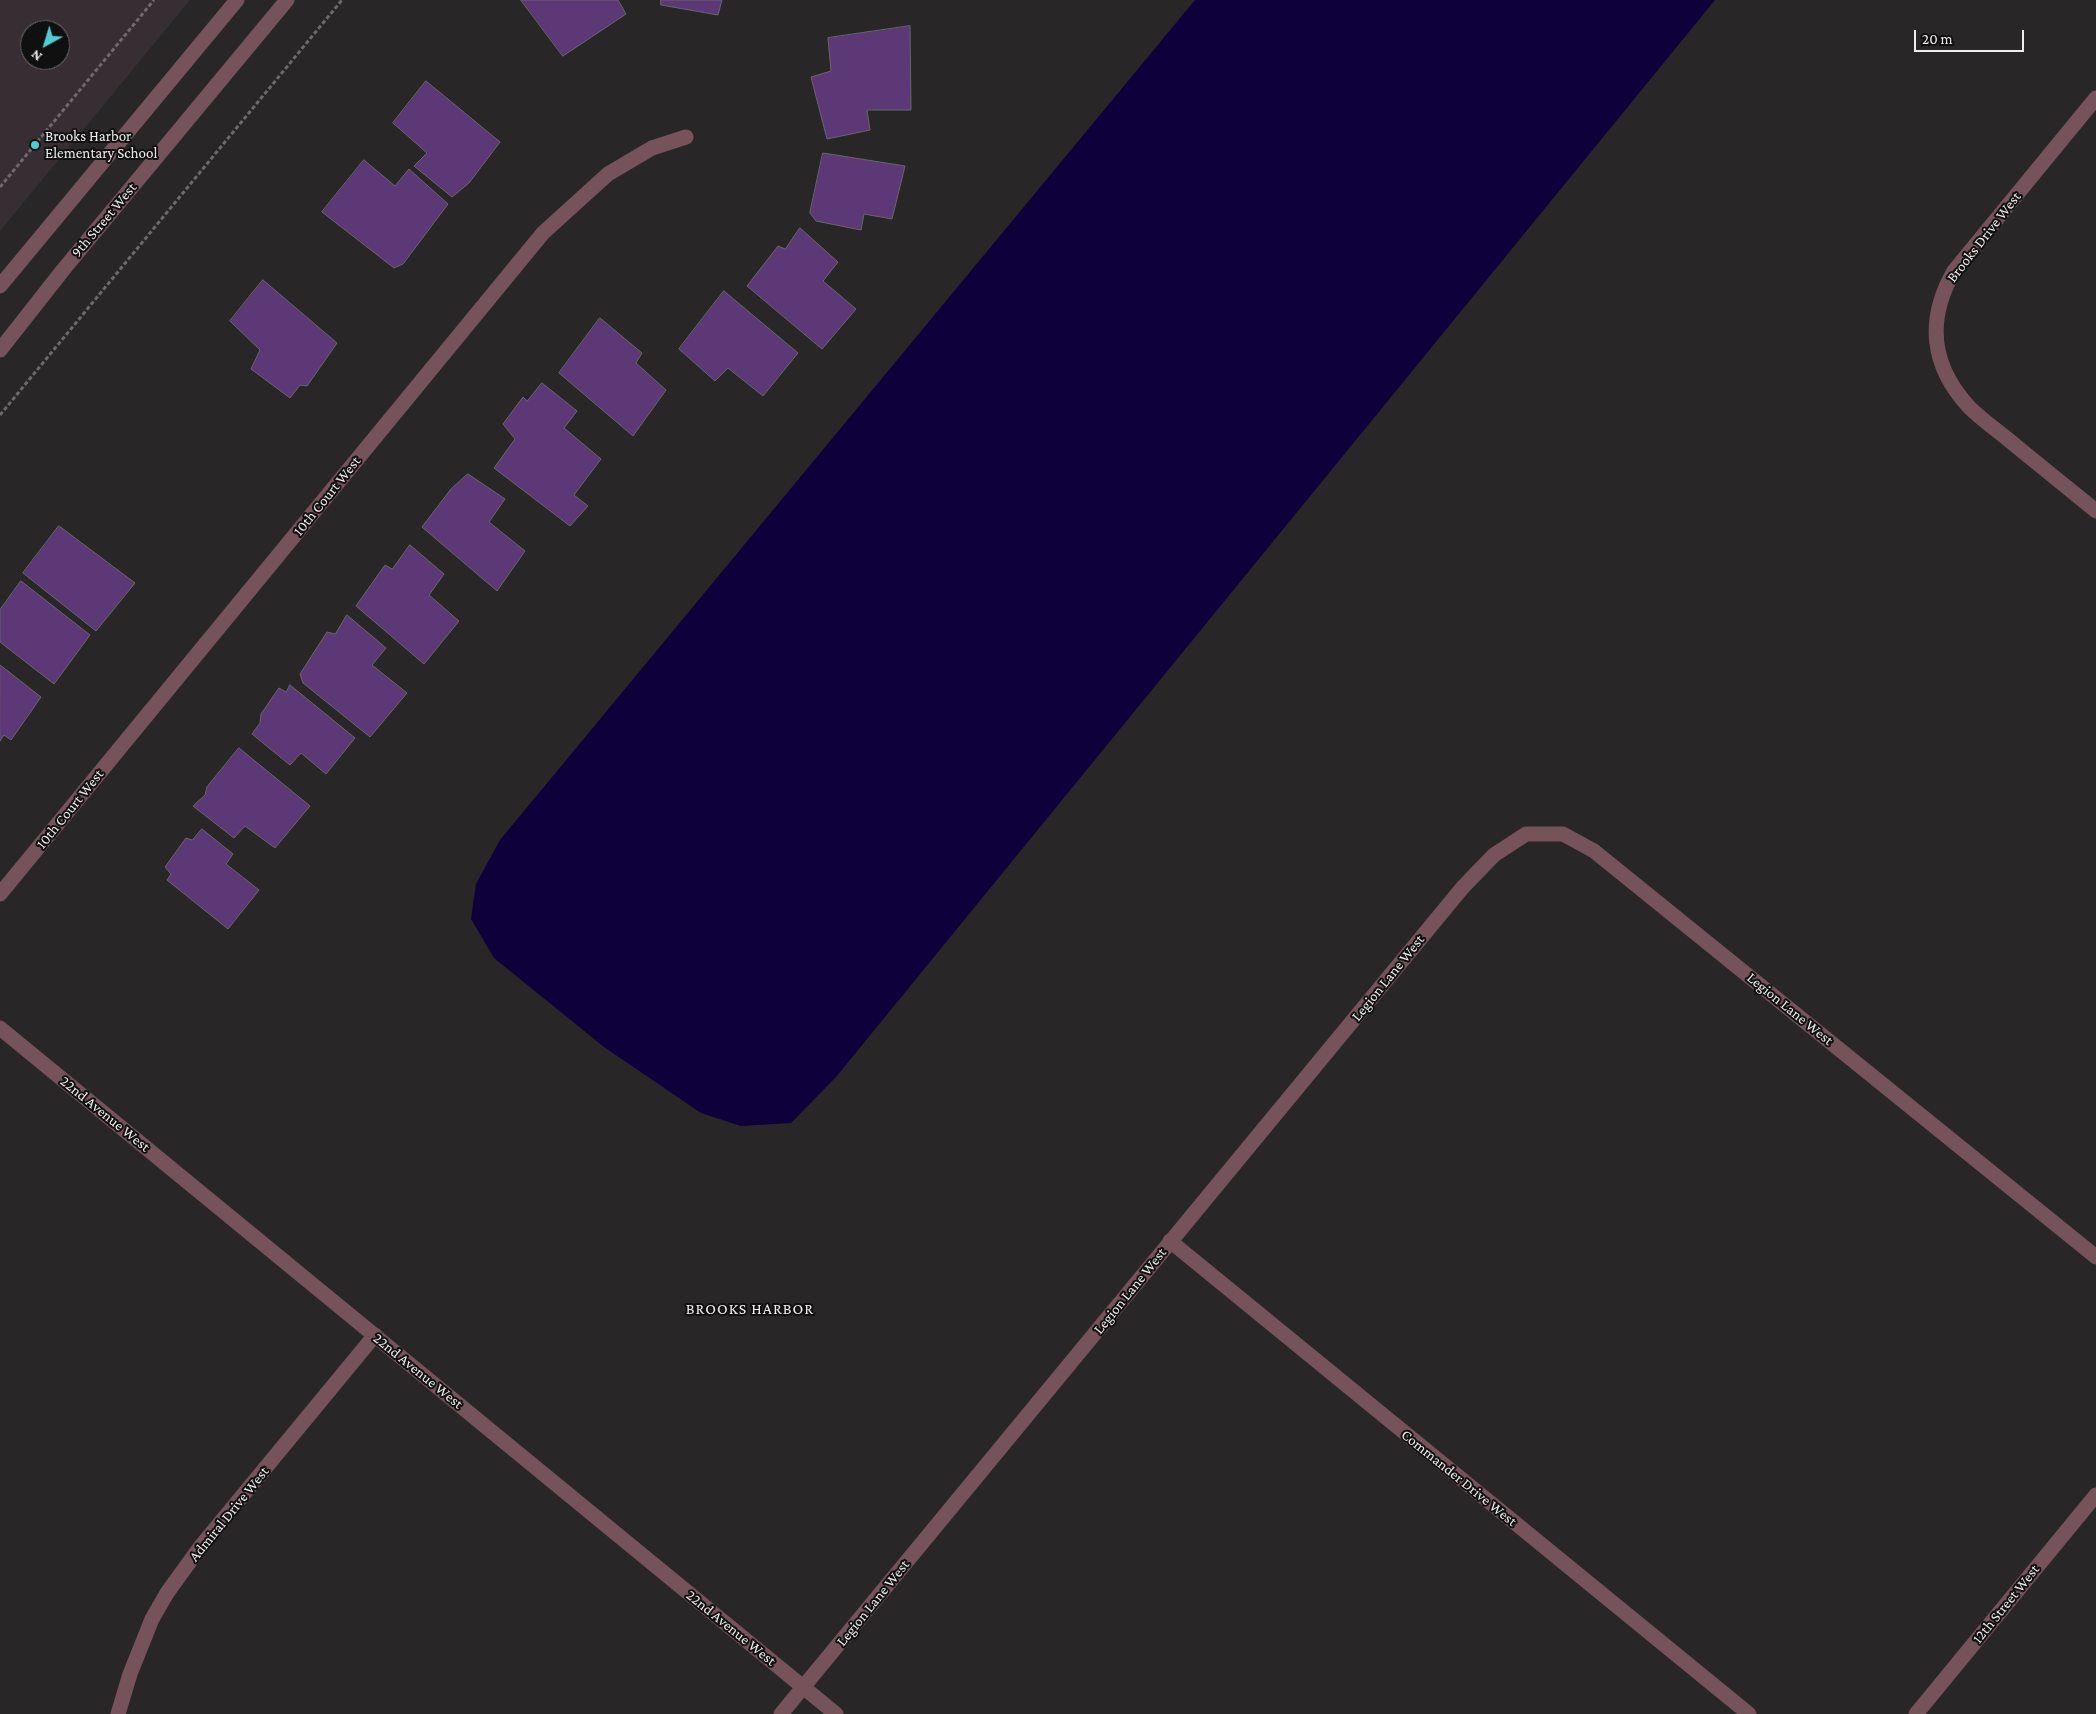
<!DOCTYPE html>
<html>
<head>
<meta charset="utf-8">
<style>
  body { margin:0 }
  #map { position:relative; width:2096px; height:1714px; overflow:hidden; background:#292628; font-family:"Crimson Pro",serif }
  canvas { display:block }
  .north { position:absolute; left:20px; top:20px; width:50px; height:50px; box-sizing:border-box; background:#111010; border:1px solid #696869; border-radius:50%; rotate:219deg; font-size:14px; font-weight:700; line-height:20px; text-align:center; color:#eeecee }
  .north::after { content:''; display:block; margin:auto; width:18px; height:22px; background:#51ccd2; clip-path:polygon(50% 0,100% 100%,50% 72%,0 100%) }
  .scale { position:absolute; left:1914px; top:30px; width:110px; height:22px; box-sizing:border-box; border:2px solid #eeecee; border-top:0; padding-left:6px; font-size:15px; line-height:18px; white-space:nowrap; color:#eeecee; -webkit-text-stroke:4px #111010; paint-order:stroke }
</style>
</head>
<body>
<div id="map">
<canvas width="2096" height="1714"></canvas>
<div class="north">N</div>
<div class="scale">20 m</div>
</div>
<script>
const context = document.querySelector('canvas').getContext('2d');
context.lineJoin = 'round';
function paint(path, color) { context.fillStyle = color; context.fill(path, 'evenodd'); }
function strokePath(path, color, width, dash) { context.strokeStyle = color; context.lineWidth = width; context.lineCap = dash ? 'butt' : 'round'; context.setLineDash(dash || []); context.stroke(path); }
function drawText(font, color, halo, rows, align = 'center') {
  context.font = font + ' "Crimson Pro",serif'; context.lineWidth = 4; context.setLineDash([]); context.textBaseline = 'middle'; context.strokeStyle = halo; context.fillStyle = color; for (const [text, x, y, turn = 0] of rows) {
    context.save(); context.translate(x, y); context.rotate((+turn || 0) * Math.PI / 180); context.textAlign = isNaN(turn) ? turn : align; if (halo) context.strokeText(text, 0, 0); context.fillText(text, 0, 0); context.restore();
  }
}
const built = new Path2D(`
  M 0,0 L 190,0 L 0,231 ZM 30,30 L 60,30 L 60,60 L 30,60 Z`);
const water = new Path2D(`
  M 1195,0 L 1715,0 L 836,1077 L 791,1123 L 741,1126 L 701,1113 L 604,1047 L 494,958 L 471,919 L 476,884 L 500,840 Z`);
const building = new Path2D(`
  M 521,0 L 618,0 L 626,14 L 563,56 Z
  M 661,0 L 722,0 L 718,15 L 661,5 Z
  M 910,26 L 911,110 L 867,110 L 870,130 L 827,139 L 811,77 L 831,71 L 828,38 Z
  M 426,81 L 500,142 L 469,183 L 452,197 L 414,166 L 427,153 L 393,123 Z
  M 823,153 L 905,166 L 892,219 L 864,214 L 861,230 L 816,221 L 810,213 Z
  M 364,160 L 395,186 L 409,169 L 448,204 L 403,264 L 394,268 L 322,212 Z
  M 800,228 L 838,262 L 823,281 L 856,309 L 822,349 L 747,286 L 778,246 L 785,249 Z
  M 263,280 L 337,343 L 307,386 L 300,385 L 290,398 L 251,369 L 260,350 L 230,321 Z
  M 724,291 L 798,353 L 763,396 L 728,368 L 715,381 L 679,349 Z
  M 600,318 L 642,353 L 636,363 L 666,390 L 633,436 L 559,373 Z
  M 542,383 L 577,411 L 564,428 L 601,459 L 574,495 L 588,506 L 570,526 L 494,468 L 515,439 L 503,424 L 523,397 L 527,401 Z
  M 468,474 L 505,499 L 489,522 L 525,551 L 497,591 L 422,527 L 451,489 Z
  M 59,526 L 135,583 L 96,631 L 23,573 Z
  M 410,545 L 444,574 L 429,595 L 459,621 L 424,664 L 356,606 L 385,565 L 392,569 Z
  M 21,581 L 90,635 L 54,684 L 0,642 L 0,610 Z
  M 347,615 L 386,648 L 372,665 L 407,693 L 370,737 L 303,683 L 300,674 L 327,632 L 335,634 Z
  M 0,665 L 41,697 L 11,740 L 4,735 L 0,741 Z
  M 290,685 L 355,738 L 326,774 L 301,753 L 290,765 L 252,734 L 260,723 L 261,714 L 279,688 L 286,692 Z
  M 239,748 L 310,806 L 275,848 L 245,826 L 234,838 L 193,806 L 205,795 L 207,787 Z
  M 202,829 L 233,854 L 226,864 L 259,890 L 228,929 L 167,880 L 171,874 L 165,867 L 186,838 L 192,840 Z`);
const path = new Path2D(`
  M 0,187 L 154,0
  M 0,415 L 342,0`);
const minor = new Path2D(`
  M 2096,98 L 1954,271 C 1926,320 1931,366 1969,407 C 1983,421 2001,433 2016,446 C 2043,468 2069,489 2096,511
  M 0,286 L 237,0
  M 0,350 L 63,270 L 287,0
  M 0,894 L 543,233 L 608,174 L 652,148 L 686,137
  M 0,1028 L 836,1714
  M 1170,1241 L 1749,1714
  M 118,1714 L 130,1674 L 152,1619 L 167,1593 L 201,1546 L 375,1335
  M 781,1714 L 1463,887 L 1494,855 L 1526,834 L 1563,834 L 1594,851 L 2096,1257
  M 1916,1714 L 2096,1495`);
const markers = [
  [35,145,5,"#51ccd2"]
];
const poiNames = [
  ["Brooks Harbor",45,136],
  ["Elementary School",45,153]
];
const streetNames = [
  ["9th Street West",104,220,-50],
  ["Brooks Drive West",1984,237,-52],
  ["10th Court West",327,496,-51],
  ["10th Court West",70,809,-51],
  ["Legion Lane West",1388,978,-51],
  ["Legion Lane West",1790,1009,39],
  ["22nd Avenue West",105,1114,39],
  ["Legion Lane West",1130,1291,-51],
  ["22nd Avenue West",418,1371,39],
  ["Commander Drive West",1459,1478,39],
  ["Admiral Drive West",229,1514,-51],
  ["Legion Lane West",873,1603,-51],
  ["12th Street West",2006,1604,-51],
  ["22nd Avenue West",731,1628,39]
];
const neighbourhoodNames = [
  ["BROOKS HARBOR",750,1309]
];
paint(built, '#362e33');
paint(water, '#0e003b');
paint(building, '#5c3877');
strokePath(building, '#69676a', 1);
strokePath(path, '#6d6a6c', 3, [4, 2.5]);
strokePath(minor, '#76535b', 15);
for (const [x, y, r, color] of markers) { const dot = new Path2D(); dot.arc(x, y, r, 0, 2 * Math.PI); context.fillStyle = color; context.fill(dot); strokePath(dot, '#111010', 2); }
drawText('15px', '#eeecee', '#111010', poiNames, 'left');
drawText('15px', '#eeecee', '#111010', streetNames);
context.letterSpacing = '1px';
drawText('16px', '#eeecee', '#111010', neighbourhoodNames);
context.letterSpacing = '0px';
</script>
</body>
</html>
